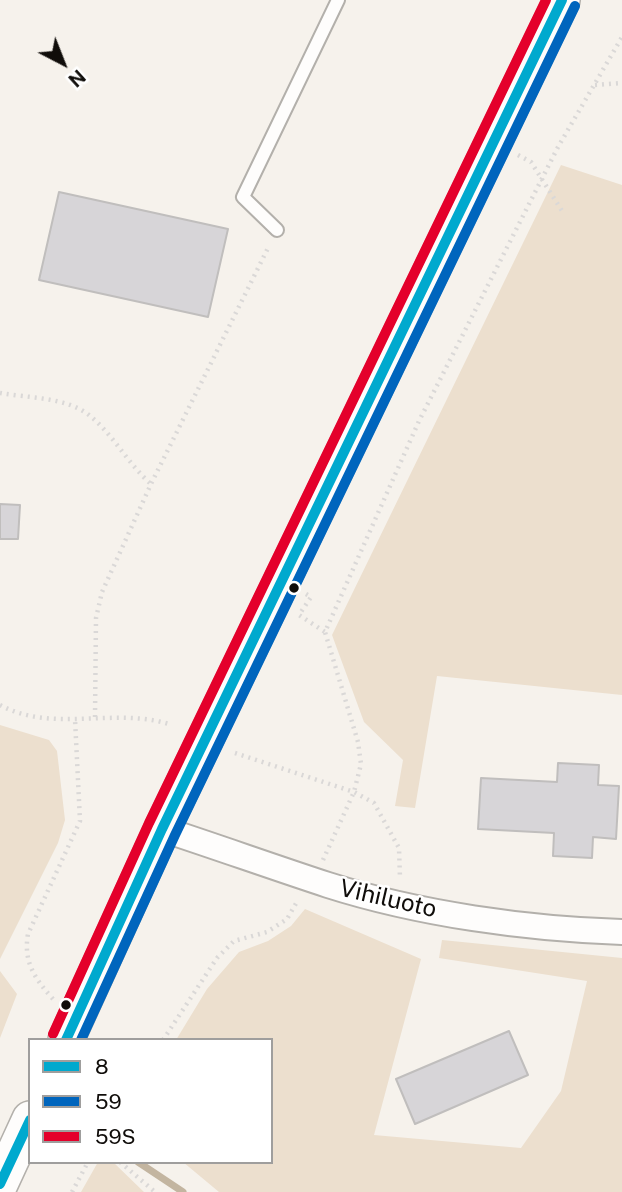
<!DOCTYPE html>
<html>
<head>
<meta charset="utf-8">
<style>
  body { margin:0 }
  #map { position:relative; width:622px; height:1192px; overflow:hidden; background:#f6f2ec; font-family:"Public Sans",sans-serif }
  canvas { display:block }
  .legend { position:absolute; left:28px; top:1038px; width:245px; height:126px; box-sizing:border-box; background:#fff; border:2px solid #9f9e9d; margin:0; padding:9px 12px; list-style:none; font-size:21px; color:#100d0a }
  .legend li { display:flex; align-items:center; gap:14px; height:35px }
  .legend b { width:35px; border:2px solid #9f9e9d }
  .north { position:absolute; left:28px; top:28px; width:70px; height:70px; -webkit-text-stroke:5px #fff; paint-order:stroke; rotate:138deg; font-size:19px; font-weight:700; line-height:28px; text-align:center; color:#100d0a }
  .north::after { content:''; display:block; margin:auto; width:24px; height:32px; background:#100d0a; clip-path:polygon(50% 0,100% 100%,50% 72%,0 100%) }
</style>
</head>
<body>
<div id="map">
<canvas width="622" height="1192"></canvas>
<ul class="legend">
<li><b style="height:9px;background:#00a9ce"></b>8</li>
<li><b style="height:9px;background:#0065bd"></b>59</li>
<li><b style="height:9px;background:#e4002b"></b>59S</li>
</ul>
<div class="north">N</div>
</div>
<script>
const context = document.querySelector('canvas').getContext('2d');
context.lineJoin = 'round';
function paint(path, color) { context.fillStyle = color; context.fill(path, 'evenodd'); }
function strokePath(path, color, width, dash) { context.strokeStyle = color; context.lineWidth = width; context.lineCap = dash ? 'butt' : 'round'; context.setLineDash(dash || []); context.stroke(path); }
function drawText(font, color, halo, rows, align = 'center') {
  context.font = font + ' "Public Sans",sans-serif'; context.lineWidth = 5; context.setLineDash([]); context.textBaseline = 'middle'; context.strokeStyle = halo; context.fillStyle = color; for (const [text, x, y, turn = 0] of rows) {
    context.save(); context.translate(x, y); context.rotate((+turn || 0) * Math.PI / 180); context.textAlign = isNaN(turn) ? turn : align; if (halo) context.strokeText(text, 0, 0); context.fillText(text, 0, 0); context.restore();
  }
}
const green = new Path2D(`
  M 561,165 L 622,185 L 622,695 L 437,676 L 415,808 L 395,806 L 403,760 L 364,722 L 332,635 Z
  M 0,725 L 49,740 L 57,751 L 65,820 L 58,843 L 0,959 Z
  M 305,909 L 421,959 L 374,1135 L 521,1148 L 561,1091 L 587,981 L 439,958 L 442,940 L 622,958 L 622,1192 L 219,1192 L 183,1162 L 271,1162 L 271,1040 L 176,1040 L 207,989 L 239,952 L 268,941 L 291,926 Z
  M 0,971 L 17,994 L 0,1038 Z
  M 98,1162 L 113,1162 L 144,1192 L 81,1192 Z`);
const stream = new Path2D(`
  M 138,1162 L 183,1192`);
const building = new Path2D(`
  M 59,192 L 228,229 L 208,317 L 39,280 Z
  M 0,504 L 20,505 L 18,539 L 0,539 Z
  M 558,763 L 599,765 L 598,785 L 619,786 L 616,839 L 593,837 L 592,858 L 553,856 L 554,833 L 478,829 L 481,778 L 557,782 Z
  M 509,1031 L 528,1075 L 415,1124 L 396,1079 Z`);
const path = new Path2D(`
  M 595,85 L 622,83
  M 518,155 L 531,162 L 564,214
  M 0,393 C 28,398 66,397 89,415 C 113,434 128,464 151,484
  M 306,594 L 311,597 L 299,615 L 325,632
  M 0,705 C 54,734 115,706 172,725
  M 95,717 L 96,618 L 102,592 L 151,484 L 269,246
  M 235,753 L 354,792 L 374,803 L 399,848 L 400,878
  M 323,860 L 354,792 L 361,764 L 358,742 L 325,632 L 419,421 L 558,147 L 622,37
  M 53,999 C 35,979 23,962 28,934 L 80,821 L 75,719
  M 163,1040 L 217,958 L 234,941 L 267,932 L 287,919 L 298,900
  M 120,1162 L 155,1192
  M 72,1192 L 88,1162`);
const lane = new Path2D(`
  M 277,230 L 243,197 L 338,0`);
const street = new Path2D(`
  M 162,829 C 217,847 273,867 328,885 C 419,914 527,929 622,932`);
const secondary = new Path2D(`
  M 66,1040 L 162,829 L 562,0
  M 0,1184 L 30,1119`);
const bus1 = new Path2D(`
  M 66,1040 L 162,829 L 562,0
  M 0,1184 L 30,1120`);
const bus2 = new Path2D(`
  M 81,1040 L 175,835 L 575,6`);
const bus3 = new Path2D(`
  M 53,1034 L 149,823 L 546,0`);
const markers = [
  [294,588,6,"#100d0a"],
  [66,1005,6,"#100d0a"]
];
const streetNames = [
  ["Vihiluoto",388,899,13]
];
paint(green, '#ecdfce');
strokePath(stream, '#c3b5a0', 7);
paint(building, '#d7d5d8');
strokePath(building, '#c0bebd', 2);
strokePath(lane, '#b3b0ab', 16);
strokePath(street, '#b3b0ab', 28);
strokePath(secondary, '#b3b0ab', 38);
strokePath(path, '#dad8d7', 4.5, [2, 5]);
strokePath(lane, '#fefdfc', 12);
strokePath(street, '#fefdfc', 24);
strokePath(secondary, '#fefdfc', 35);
strokePath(bus1, '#00a9ce', 10);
strokePath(bus2, '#0065bd', 10);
strokePath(bus3, '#e4002b', 10);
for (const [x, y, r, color] of markers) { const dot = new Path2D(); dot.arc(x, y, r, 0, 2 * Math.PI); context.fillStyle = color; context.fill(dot); strokePath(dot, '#fff', 2.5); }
drawText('24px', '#100d0a', '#fff', streetNames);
</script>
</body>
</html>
